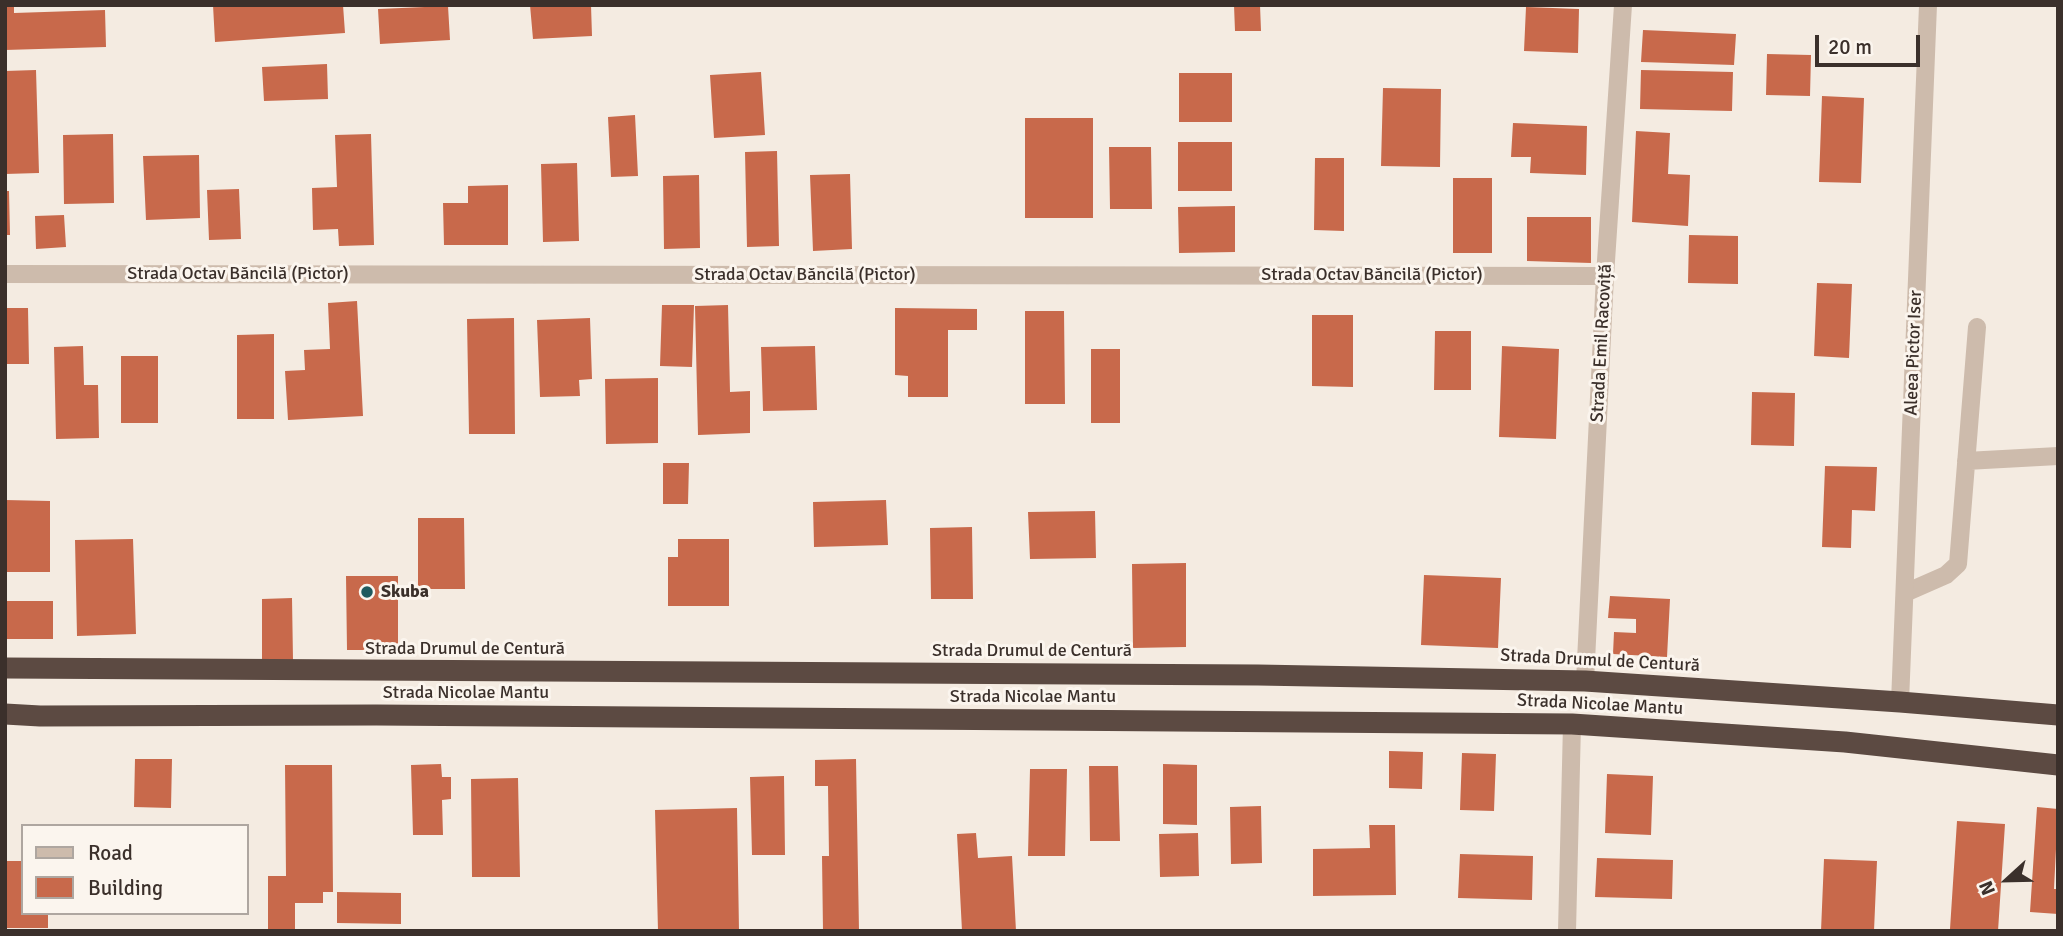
<!DOCTYPE html>
<html>
<head>
<meta charset="utf-8">
<style>
  body { margin:0 }
  #map { position:relative; width:2063px; height:936px; overflow:hidden; background:#f4ebe1; font-family:Signika,sans-serif }
  canvas { display:block }
  .frame { position:absolute; inset:0; border:7px solid #3b302b; pointer-events:none }
  .legend { position:absolute; left:21px; top:824px; width:228px; height:91px; box-sizing:border-box; background:#fbf5ee; border:2px solid #aea6a0; margin:0; padding:9px 12px; list-style:none; font-size:21px; color:#3b302b }
  .legend li { display:flex; align-items:center; gap:14px; height:35px }
  .legend b { width:35px; border:2px solid #aea6a0 }
  .north { position:absolute; left:1972px; top:845px; width:70px; height:70px; -webkit-text-stroke:5px #fbf5ee; paint-order:stroke; rotate:248deg; font-size:19px; font-weight:700; line-height:28px; text-align:center; color:#3b302b }
  .north::after { content:''; display:block; margin:auto; width:24px; height:32px; background:#3b302b; clip-path:polygon(50% 0,100% 100%,50% 72%,0 100%) }
  .scale { position:absolute; left:1815px; top:35px; width:105px; height:32px; box-sizing:border-box; border:4px solid #3b302b; border-top:0; padding-left:9px; font-size:21px; line-height:24px; white-space:nowrap; color:#3b302b; -webkit-text-stroke:5px #fbf5ee; paint-order:stroke }
</style>
</head>
<body>
<div id="map">
<canvas width="2063" height="936"></canvas>
<div class="frame"></div>
<ul class="legend">
<li><b style="height:9px;background:#cdbbac"></b>Road</li>
<li><b style="height:19px;background:#c8694b"></b>Building</li>
</ul>
<div class="north">N</div>
<div class="scale">20 m</div>
</div>
<script>
const context = document.querySelector('canvas').getContext('2d');
context.lineJoin = 'round';
function paint(path, color) { context.fillStyle = color; context.fill(path, 'evenodd'); }
function strokePath(path, color, width, dash) { context.strokeStyle = color; context.lineWidth = width; context.lineCap = dash ? 'butt' : 'round'; context.setLineDash(dash || []); context.stroke(path); }
function drawText(font, color, halo, rows, align = 'center') {
  context.font = font + ' Signika,sans-serif'; context.lineWidth = 6; context.setLineDash([]); context.textBaseline = 'middle'; context.strokeStyle = halo; context.fillStyle = color; for (const [text, x, y, turn = 0] of rows) {
    context.save(); context.translate(x, y); context.rotate((+turn || 0) * Math.PI / 180); context.textAlign = isNaN(turn) ? turn : align; if (halo) context.strokeText(text, 0, 0); context.fillText(text, 0, 0); context.restore();
  }
}
const building = new Path2D(`
  M 5,5 L 14,5 L 14,13 L 105,10 L 106,47 L 5,50 Z
  M 213,5 L 343,5 L 345,33 L 215,42 Z
  M 530,5 L 591,5 L 592,36 L 533,39 Z
  M 1234,5 L 1260,5 L 1261,31 L 1235,31 Z
  M 448,6 L 450,40 L 380,44 L 378,9 Z
  M 1526,7 L 1579,9 L 1578,53 L 1524,51 Z
  M 1643,30 L 1736,34 L 1734,65 L 1641,62 Z
  M 1767,54 L 1811,55 L 1810,96 L 1766,95 Z
  M 327,64 L 328,99 L 264,101 L 262,67 Z
  M 36,70 L 39,173 L 5,174 L 5,71 Z
  M 1641,70 L 1733,72 L 1732,111 L 1640,109 Z
  M 761,72 L 765,135 L 714,138 L 710,75 Z
  M 1179,73 L 1232,73 L 1232,122 L 1179,122 Z
  M 1383,88 L 1441,89 L 1440,167 L 1381,166 Z
  M 1822,96 L 1864,98 L 1861,183 L 1819,182 Z
  M 635,115 L 638,176 L 611,177 L 608,117 Z
  M 1025,118 L 1093,118 L 1093,218 L 1025,218 Z
  M 1513,123 L 1587,126 L 1586,175 L 1530,173 L 1531,157 L 1511,157 Z
  M 1636,131 L 1670,133 L 1668,174 L 1690,175 L 1688,226 L 1632,222 Z
  M 113,134 L 114,203 L 64,204 L 63,135 Z
  M 371,134 L 374,245 L 339,246 L 338,229 L 313,230 L 312,188 L 337,187 L 335,135 Z
  M 1178,142 L 1232,142 L 1232,191 L 1178,191 Z
  M 1109,147 L 1151,147 L 1152,209 L 1110,209 Z
  M 777,151 L 779,246 L 747,247 L 745,152 Z
  M 199,155 L 200,218 L 146,220 L 143,156 Z
  M 1315,158 L 1344,158 L 1344,231 L 1314,230 Z
  M 577,163 L 579,241 L 543,242 L 541,164 Z
  M 850,174 L 852,249 L 813,251 L 810,175 Z
  M 699,175 L 700,248 L 664,249 L 663,176 Z
  M 1453,178 L 1492,178 L 1492,253 L 1453,253 Z
  M 508,185 L 508,245 L 444,245 L 443,203 L 468,203 L 468,186 Z
  M 239,189 L 241,239 L 209,240 L 207,190 Z
  M 5,191 L 9,191 L 10,235 L 5,235 Z
  M 1235,206 L 1235,252 L 1179,253 L 1178,207 Z
  M 64,215 L 66,247 L 36,249 L 35,216 Z
  M 1527,217 L 1591,217 L 1591,263 L 1527,261 Z
  M 1689,235 L 1738,236 L 1738,284 L 1688,283 Z
  M 1817,283 L 1852,284 L 1849,358 L 1814,356 Z
  M 357,301 L 363,416 L 288,420 L 285,371 L 305,370 L 304,350 L 330,349 L 328,303 Z
  M 662,305 L 694,305 L 692,367 L 660,366 Z
  M 728,305 L 730,392 L 750,391 L 750,433 L 698,435 L 695,306 Z
  M 5,308 L 28,308 L 29,364 L 5,364 Z
  M 895,308 L 977,309 L 977,330 L 948,330 L 948,397 L 908,397 L 908,376 L 895,375 Z
  M 1025,311 L 1064,311 L 1065,404 L 1025,404 Z
  M 1312,315 L 1353,315 L 1353,387 L 1312,386 Z
  M 514,318 L 515,434 L 469,434 L 467,319 Z
  M 590,318 L 592,379 L 579,380 L 580,396 L 540,397 L 537,320 Z
  M 1435,331 L 1471,331 L 1471,390 L 1434,390 Z
  M 274,334 L 274,419 L 237,419 L 237,335 Z
  M 83,346 L 84,385 L 98,385 L 99,438 L 56,439 L 54,347 Z
  M 815,346 L 817,410 L 763,411 L 761,347 Z
  M 1502,346 L 1559,349 L 1556,439 L 1499,437 Z
  M 1091,349 L 1120,349 L 1120,423 L 1091,423 Z
  M 121,356 L 158,356 L 158,423 L 121,423 Z
  M 658,378 L 658,443 L 606,444 L 605,379 Z
  M 1752,392 L 1795,393 L 1794,446 L 1751,445 Z
  M 663,463 L 689,463 L 688,504 L 663,504 Z
  M 1825,466 L 1877,467 L 1875,511 L 1852,510 L 1851,548 L 1822,547 Z
  M 5,500 L 50,501 L 50,572 L 5,572 Z
  M 886,500 L 888,545 L 814,547 L 813,502 Z
  M 1095,511 L 1096,558 L 1030,559 L 1028,512 Z
  M 418,518 L 464,518 L 465,589 L 418,589 Z
  M 972,527 L 973,599 L 931,599 L 930,528 Z
  M 133,539 L 136,634 L 77,636 L 75,540 Z
  M 678,539 L 729,539 L 729,606 L 668,606 L 668,557 L 678,557 Z
  M 1186,563 L 1186,647 L 1133,648 L 1132,564 Z
  M 1424,575 L 1501,578 L 1498,648 L 1421,645 Z
  M 346,576 L 398,576 L 398,650 L 347,650 Z
  M 1610,596 L 1670,599 L 1667,657 L 1613,654 L 1614,632 L 1636,633 L 1636,619 L 1608,618 Z
  M 292,598 L 293,660 L 262,660 L 262,599 Z
  M 5,601 L 53,601 L 53,639 L 5,639 Z
  M 1389,751 L 1423,752 L 1422,789 L 1389,788 Z
  M 1462,753 L 1496,754 L 1494,811 L 1460,810 Z
  M 135,759 L 172,759 L 171,808 L 134,807 Z
  M 856,759 L 859,931 L 823,931 L 822,856 L 829,856 L 828,786 L 815,786 L 815,760 Z
  M 441,764 L 442,777 L 451,777 L 451,799 L 442,800 L 443,835 L 413,835 L 411,765 Z
  M 1163,764 L 1197,765 L 1197,825 L 1163,824 Z
  M 285,765 L 332,765 L 333,892 L 323,892 L 323,903 L 295,903 L 295,931 L 268,931 L 268,876 L 286,876 Z
  M 1089,766 L 1118,766 L 1120,841 L 1090,841 Z
  M 1030,769 L 1067,769 L 1065,856 L 1028,856 Z
  M 1607,774 L 1653,776 L 1651,835 L 1605,833 Z
  M 784,776 L 785,855 L 752,855 L 750,777 Z
  M 518,778 L 520,877 L 472,877 L 471,779 Z
  M 1261,806 L 1262,863 L 1231,864 L 1230,807 Z
  M 2037,807 L 2058,809 L 2054,889 L 2058,889 L 2058,914 L 2030,912 Z
  M 737,808 L 739,931 L 658,931 L 655,810 Z
  M 1957,821 L 2005,824 L 1998,931 L 1950,929 Z
  M 1369,825 L 1395,825 L 1396,895 L 1313,896 L 1313,849 L 1370,848 Z
  M 976,833 L 978,858 L 1012,856 L 1016,931 L 962,931 L 957,834 Z
  M 1198,833 L 1199,876 L 1160,877 L 1159,834 Z
  M 1460,854 L 1533,856 L 1532,900 L 1458,898 Z
  M 1597,858 L 1673,860 L 1672,899 L 1595,897 Z
  M 1824,859 L 1877,861 L 1874,931 L 1821,931 Z
  M 5,861 L 23,861 L 23,913 L 48,913 L 48,928 L 5,928 Z
  M 337,892 L 401,893 L 401,924 L 337,923 Z`);
const lane = new Path2D(`
  M 1966,461 L 2058,456
  M 1905,593 L 1946,575 L 1958,564 L 1977,327`);
const street = new Path2D(`
  M 5,274 L 1605,276
  M 1585,681 L 1605,276 L 1623,5
  M 1900,702 L 1928,5
  M 1567,931 L 1572,724`);
const highway = new Path2D(`
  M 5,668 L 1258,675 L 1585,681 L 1900,702 L 2058,715
  M 5,714 L 40,716 L 376,715 L 1572,724 L 1845,742 L 2058,765`);
const markers = [
  [367,592,7,"#1f5a5e"]
];
const streetNames = [
  ["Strada Octav Băncilă (Pictor)",238,274],
  ["Strada Octav Băncilă (Pictor)",805,275],
  ["Strada Octav Băncilă (Pictor)",1372,275],
  ["Strada Emil Racoviță",1602,343,-87],
  ["Aleea Pictor Iser",1914,353,-88],
  ["Strada Drumul de Centură",465,649],
  ["Strada Drumul de Centură",1032,651],
  ["Strada Drumul de Centură",1600,661,3],
  ["Strada Nicolae Mantu",466,693],
  ["Strada Nicolae Mantu",1033,697],
  ["Strada Nicolae Mantu",1600,705,3]
];
const poiNames = [
  ["Skuba",381,592]
];
paint(building, '#c8694b');
strokePath(lane, '#cdbbac', 18);
strokePath(street, '#cdbbac', 18);
strokePath(highway, '#5c4a42', 21);
for (const [x, y, r, color] of markers) { const dot = new Path2D(); dot.arc(x, y, r, 0, 2 * Math.PI); context.fillStyle = color; context.fill(dot); strokePath(dot, '#fbf5ee', 2.5); }
drawText('18px', '#3b302b', '#fbf5ee', streetNames);
drawText('bold 18px', '#3b302b', '#fbf5ee', poiNames, 'left');
</script>
</body>
</html>
